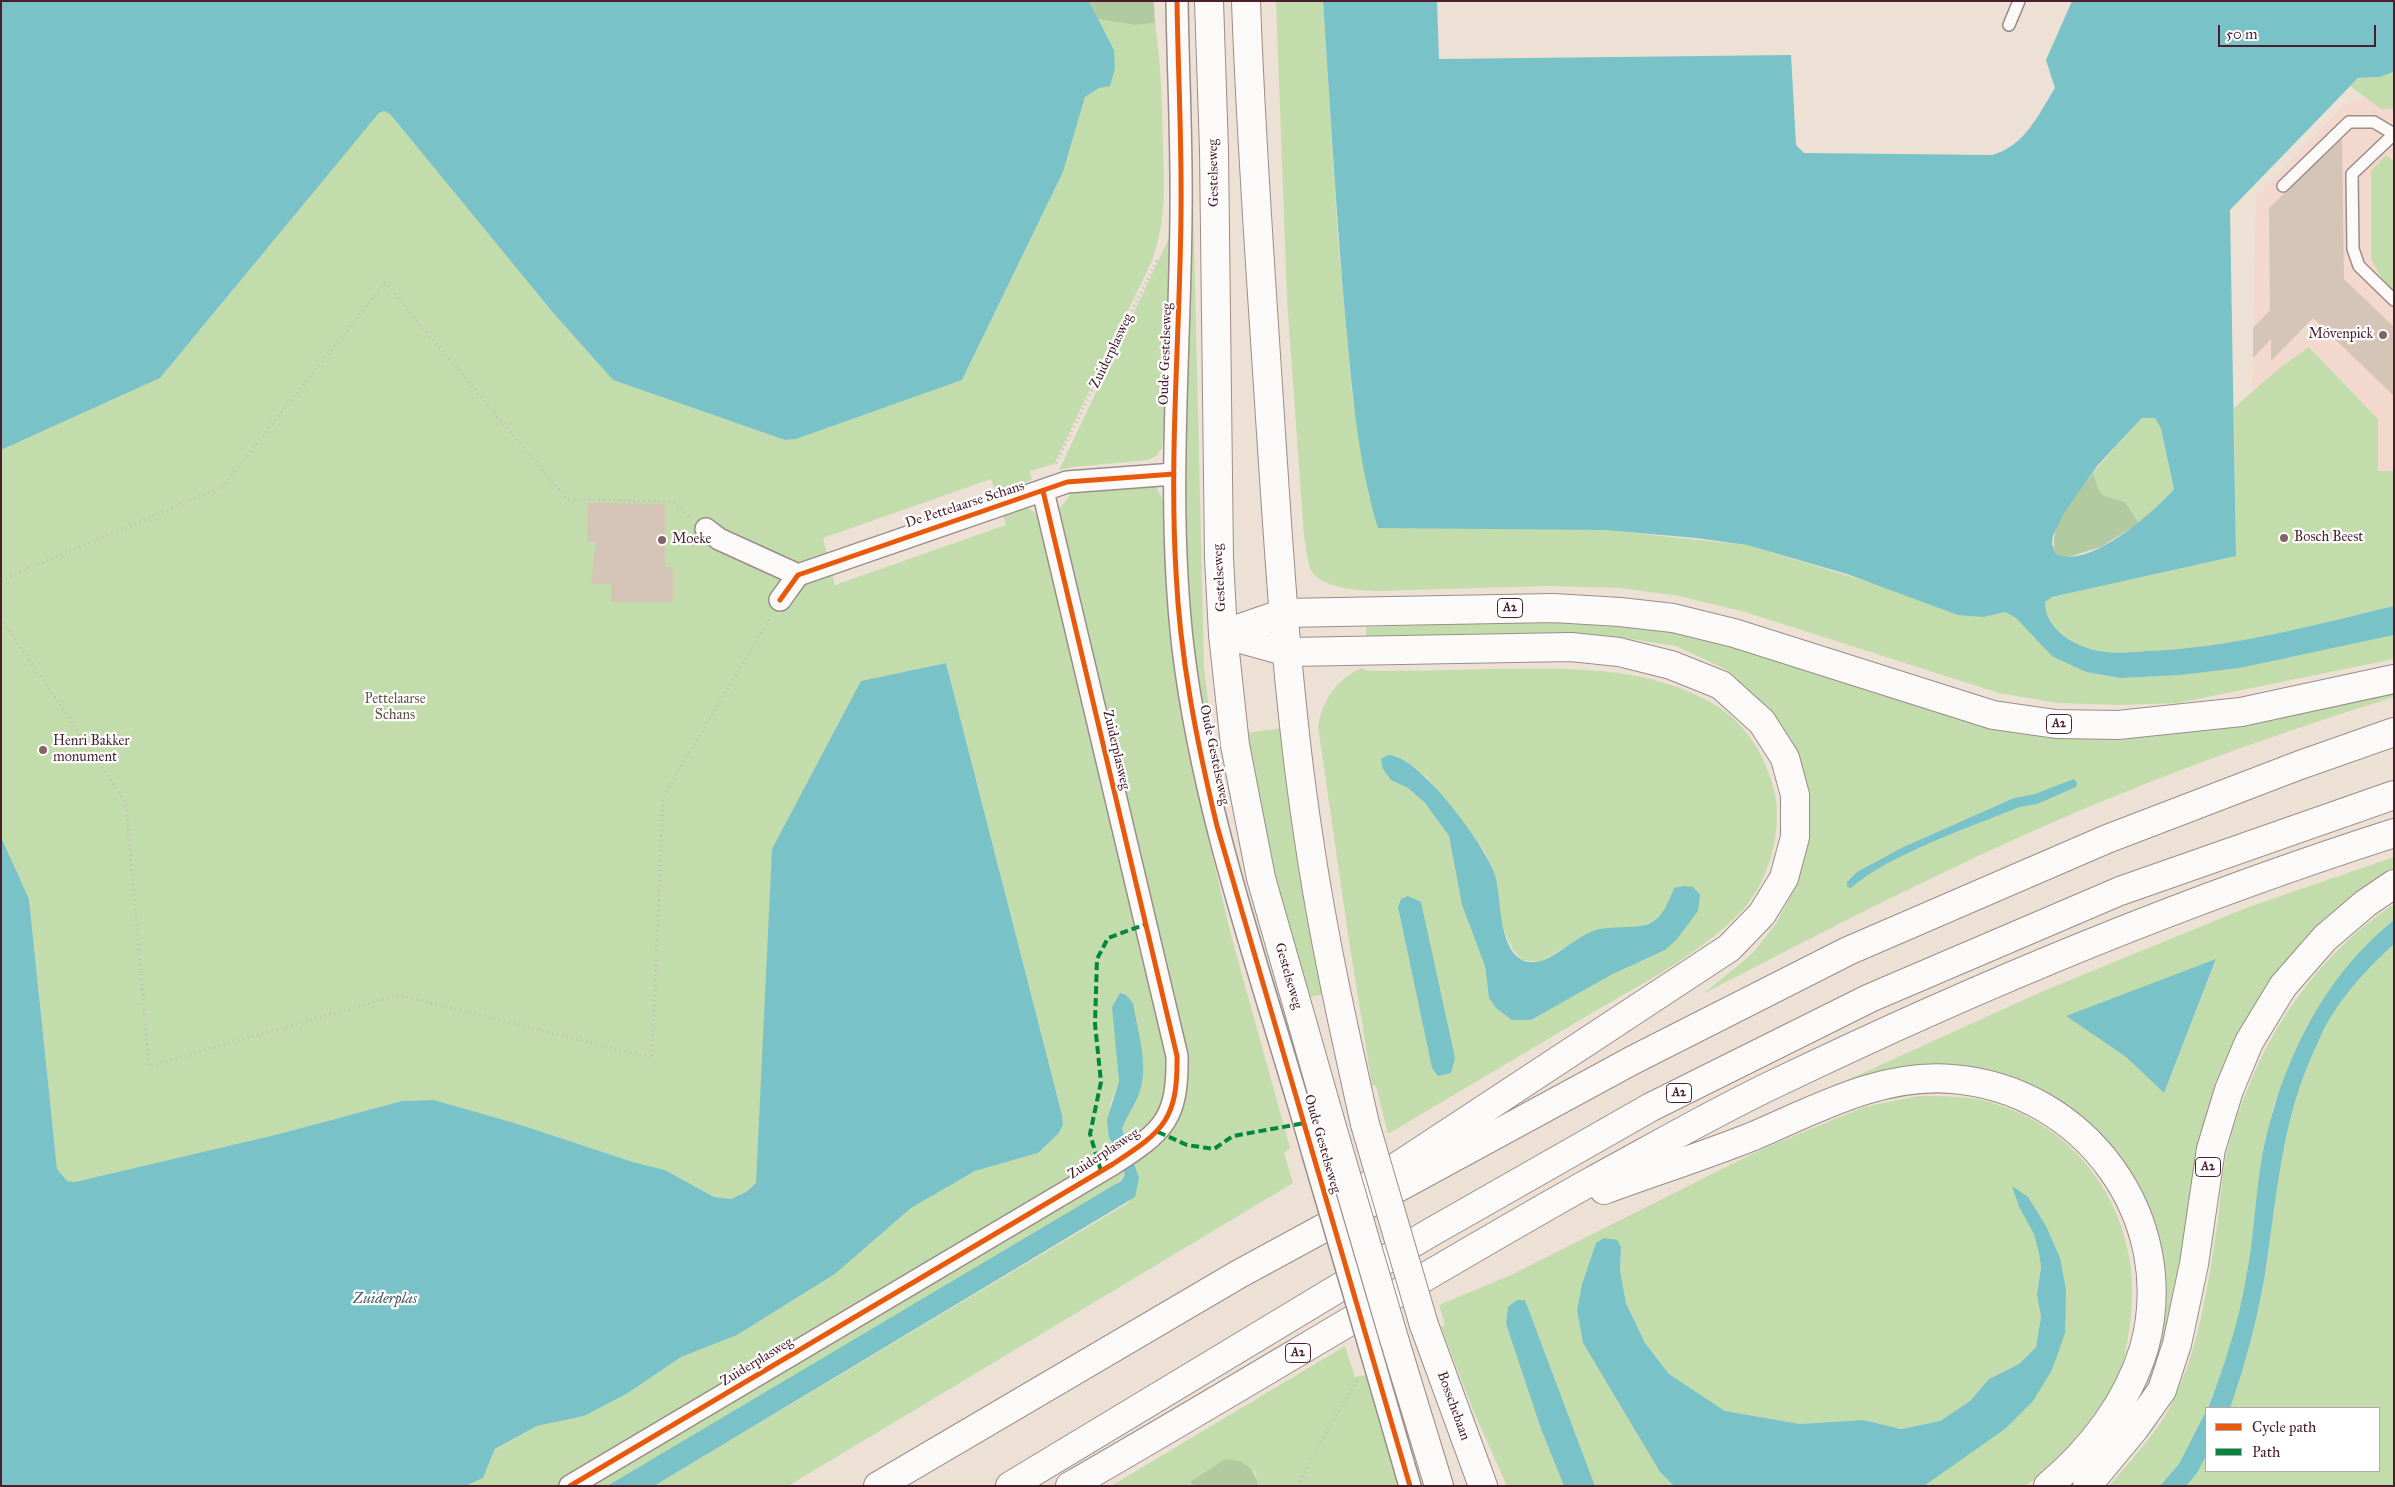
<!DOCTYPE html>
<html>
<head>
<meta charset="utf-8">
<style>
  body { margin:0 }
  #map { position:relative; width:2395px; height:1487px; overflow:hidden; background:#ede1d5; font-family:"IM FELL Great Primer",serif }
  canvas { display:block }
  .frame { position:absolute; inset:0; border:2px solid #4a1f2b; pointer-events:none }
  .legend { position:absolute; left:2205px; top:1407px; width:175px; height:65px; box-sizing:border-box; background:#fff; border:1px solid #b7a5aa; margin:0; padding:6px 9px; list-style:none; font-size:15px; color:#4a1f2b }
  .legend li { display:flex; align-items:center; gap:10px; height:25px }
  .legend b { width:25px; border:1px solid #b7a5aa }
  .scale { position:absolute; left:2218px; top:25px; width:158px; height:22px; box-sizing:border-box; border:2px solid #4a1f2b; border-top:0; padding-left:6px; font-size:15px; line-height:18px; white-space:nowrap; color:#4a1f2b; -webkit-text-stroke:4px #fff; paint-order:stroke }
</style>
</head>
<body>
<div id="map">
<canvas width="2395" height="1487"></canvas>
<div class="frame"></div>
<ul class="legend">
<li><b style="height:6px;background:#e8590c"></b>Cycle path</li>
<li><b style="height:6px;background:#00873e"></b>Path</li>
</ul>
<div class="scale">50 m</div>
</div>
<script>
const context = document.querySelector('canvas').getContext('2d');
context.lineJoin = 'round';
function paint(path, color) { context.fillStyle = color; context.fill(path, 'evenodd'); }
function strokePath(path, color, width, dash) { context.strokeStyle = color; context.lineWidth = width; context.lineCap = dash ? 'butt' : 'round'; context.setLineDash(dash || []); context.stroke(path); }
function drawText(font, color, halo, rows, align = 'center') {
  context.font = font + ' "IM FELL Great Primer",serif'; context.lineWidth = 4.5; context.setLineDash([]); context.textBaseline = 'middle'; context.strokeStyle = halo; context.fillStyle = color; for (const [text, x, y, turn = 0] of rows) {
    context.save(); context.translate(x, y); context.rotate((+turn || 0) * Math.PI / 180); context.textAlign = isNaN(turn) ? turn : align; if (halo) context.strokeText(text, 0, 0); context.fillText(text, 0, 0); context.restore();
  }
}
const built = new Path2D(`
  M 2394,82 L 2394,474 L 2375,474 L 2377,418 L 2311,347 L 2252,399 L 2256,197 L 2343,106 Z`);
const green = new Path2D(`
  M 1276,1 L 1323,1 L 1338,239 L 1352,393 L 1369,498 L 1538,528 L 1605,530 L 1747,545 L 1984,617 L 2005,612 L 2016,618 L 2034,637 L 2086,672 L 2120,678 L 2180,675 L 2240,668 L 2394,635 L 2394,659 L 2178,703 L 2119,705 L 2058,703 L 1999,693 L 1745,612 L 1679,596 L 1621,588 L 1548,586 L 1375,591 C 1357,590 1318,588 1310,568 C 1307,558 1306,546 1304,536 L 1287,299 Z
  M 1098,19 L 1134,25 L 1155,23 C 1161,63 1162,102 1163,143 C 1164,188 1167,217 1152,261 L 1054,464 L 1030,471 L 1032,480 L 996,492 L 991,479 L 823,538 L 835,585 L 1006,525 L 1002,512 C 1023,505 1033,504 1043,526 L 1163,1023 C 1165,1041 1171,1062 1171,1080 C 1171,1108 1148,1130 1127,1145 L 1122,1129 L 1124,1121 L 1135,1105 L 1141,1087 L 1119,1062 L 1119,1081 L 1110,1105 L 1118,1152 L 557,1486 L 467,1486 L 483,1478 L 495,1450 L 537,1426 L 584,1416 L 628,1393 L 681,1357 L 737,1335 L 835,1274 L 911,1208 L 975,1171 L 1038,1153 L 1058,1134 L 1063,1125 L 1062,1115 L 946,663 L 861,681 L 756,1183 L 746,1192 L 731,1199 L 714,1197 L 665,1170 L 633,1162 L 518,1124 L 434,1100 L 402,1101 L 279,1134 L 75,1182 L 67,1181 L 57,1169 L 29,899 L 1,837 L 1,450 L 160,378 L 379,113 L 384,111 L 390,114 L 555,315 L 613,380 L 785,440 L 796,439 L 962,380 L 1063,172 L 1085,97 L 1099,88 L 1114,50 Z
  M 2394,71 L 2394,109 L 2381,109 L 2350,86 L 2359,78 L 2380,77 Z
  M 2386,155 L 2394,162 L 2394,292 L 2387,287 L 2371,259 L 2371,171 Z
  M 1193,199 L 1204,668 L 1222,813 L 1203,747 L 1185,600 L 1182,429 L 1187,210 Z
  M 1171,234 L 1167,386 L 1162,448 L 1156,456 L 1148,460 L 1073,467 L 1059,470 Z
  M 2309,347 L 2378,419 L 2378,471 L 2394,471 L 2394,606 C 2313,625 2231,648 2148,651 C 2132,652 2114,654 2099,651 C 2074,645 2045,629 2045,601 L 2052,597 L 2236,556 L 2234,408 L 2277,370 Z
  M 2142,418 L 2155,418 L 2161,429 L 2174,489 L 2158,507 L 2139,523 L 2125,502 C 2099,493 2101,499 2093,472 Z
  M 1155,485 L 1163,500 L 1172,650 L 1187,748 L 1231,935 L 1290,1148 L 1284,1153 L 1293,1183 L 788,1486 L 654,1486 L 1128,1203 C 1142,1184 1139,1184 1132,1163 L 1184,1084 L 1058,511 L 1072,492 Z
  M 1544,621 L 1618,625 L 1676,632 L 1734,644 L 1990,723 L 2394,687 L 2394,697 C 2288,730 2183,767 2081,810 C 1952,865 1828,929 1703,994 L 1752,954 L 1775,925 L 1795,888 L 1804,839 L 1771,714 L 1727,670 L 1676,646 L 1618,637 L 1545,634 L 1366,637 L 1366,627 ZM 2035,794 L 2037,803 L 2020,807 C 1971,827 1890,854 1851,888 L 1874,862 L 1901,848 L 2014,798 Z
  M 1362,668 L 1368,671 C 1409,671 1449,670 1490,669 C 1564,668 1646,665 1712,703 C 1744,721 1764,753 1773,786 C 1784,824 1771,876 1746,906 C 1706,951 1648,980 1597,1010 C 1528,1051 1458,1092 1388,1134 L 1376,1086 L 1372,1085 L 1348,934 L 1318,726 C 1324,699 1335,680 1362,668 ZM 1395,755 L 1427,777 L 1484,851 L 1494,872 L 1499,914 L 1506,936 L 1513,950 L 1522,960 L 1539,962 L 1571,944 L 1614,928 L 1637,928 L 1656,920 L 1667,908 L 1665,950 L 1611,975 L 1531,1020 L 1489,998 L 1485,966 L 1462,905 L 1449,836 L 1425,803 L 1408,788 L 1391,780 ZM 1398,907 L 1438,1076 L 1432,1068 Z
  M 1283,728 L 1323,994 L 1307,998 C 1283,910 1262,823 1246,733 Z
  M 2394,857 L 2394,872 L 2274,981 L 2167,1338 L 2147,1390 L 2140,1386 L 2153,1236 L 2027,1087 L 1810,1097 L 2041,992 L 2246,908 ZM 2216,960 L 2164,1093 L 2126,1057 L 2066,1016 Z
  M 2394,904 L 2394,920 L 2354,958 L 2274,1104 L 2262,1159 L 2247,1277 L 2231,1348 L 2206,1411 L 2179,1464 L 2160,1486 L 2109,1486 C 2133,1458 2161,1429 2176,1395 C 2201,1340 2209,1278 2218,1219 C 2221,1197 2222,1173 2227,1152 C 2252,1052 2307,962 2394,904 Z
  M 2394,944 L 2394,1486 L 2186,1486 L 2197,1473 L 2206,1456 L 2206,1471 L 2379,1471 L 2379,1408 L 2230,1408 C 2245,1366 2256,1324 2264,1280 C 2277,1201 2280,1123 2315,1049 C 2320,1038 2325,1025 2332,1015 C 2349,988 2371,965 2394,944 Z
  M 1918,1096 C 1941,1096 1964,1096 1986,1101 C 2086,1127 2145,1223 2130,1324 C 2127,1342 2125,1363 2117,1379 C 2108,1397 2095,1413 2083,1429 C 2066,1449 2049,1471 2026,1485 C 2020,1487 1939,1486 1924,1486 L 2005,1429 L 2052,1370 L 2064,1333 L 2066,1290 L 2013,1187 L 2019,1207 L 2034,1233 L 2039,1253 L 2041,1267 L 2037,1295 L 2041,1317 L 2036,1347 L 2019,1364 L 1989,1379 L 1970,1401 L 1940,1421 L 1900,1429 L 1863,1420 L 1800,1424 L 1725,1411 L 1669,1374 L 1645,1343 L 1626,1303 L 1620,1270 L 1621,1247 L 1596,1243 L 1582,1284 L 1577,1310 L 1583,1343 L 1660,1472 L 1674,1486 L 1595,1486 L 1525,1300 L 1506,1324 L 1541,1429 L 1564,1486 L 1507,1486 L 1473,1410 L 1441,1327 L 1445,1325 L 1439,1305 L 1511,1275 L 1760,1150 L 1864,1107 Z
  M 1123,1169 L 1125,1175 L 1115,1186 L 607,1486 L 585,1486 Z
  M 1345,1346 L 1355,1377 L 1367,1375 L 1398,1486 L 1259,1486 L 1254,1471 L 1190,1483 L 1195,1486 L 1111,1486 Z`);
const forest = new Path2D(`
  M 1089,1 L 1154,1 L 1155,23 L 1134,25 L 1098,19 Z
  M 2093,472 C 2101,499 2099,493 2125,502 L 2139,523 L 2101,547 L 2065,558 L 2056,554 C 2045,526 2079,494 2093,472 Z
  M 1224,1460 C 1245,1458 1253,1468 1259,1486 L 1195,1486 L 1190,1482 Z`);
const water = new Path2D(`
  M 1,1 L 1089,1 L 1114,50 L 1115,68 L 1110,86 L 1099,88 L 1085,97 L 1063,172 L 962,380 L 796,439 L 785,440 L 613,380 L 555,315 L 390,114 L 384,111 L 379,113 L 160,378 L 1,450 Z
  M 1323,1 L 1437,1 L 1439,59 L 1791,55 L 1796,145 L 1804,153 L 1992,155 C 2025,146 2038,115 2055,88 L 2046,60 L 2072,1 L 2394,1 L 2393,72 L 2380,77 L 2358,78 L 2230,210 L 2236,556 L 2052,597 L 2045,602 C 2045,629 2074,646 2099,651 C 2114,654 2133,652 2148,651 C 2231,648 2313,625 2394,606 L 2394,635 L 2240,668 L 2180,675 L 2120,678 L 2086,672 L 2052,656 L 2016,618 L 2005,612 L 1984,617 L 1958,615 L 1847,574 L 1747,545 L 1696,538 L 1605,530 L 1378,528 C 1357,460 1352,386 1345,315 C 1336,211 1330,106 1323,1 ZM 2142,418 L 2155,418 L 2161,429 L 2174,489 C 2154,512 2089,570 2056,554 L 2052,544 L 2053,536 L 2064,513 L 2097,466 Z
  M 946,663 L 1062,1115 L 1063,1125 L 1058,1134 L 1038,1153 L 975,1171 L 911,1208 L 835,1274 L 737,1335 L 681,1357 L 628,1393 L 584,1416 L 537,1426 L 495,1449 L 483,1478 L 466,1486 L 1,1486 L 1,837 L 29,899 L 57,1169 L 67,1181 L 75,1182 L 279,1134 L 402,1101 L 434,1100 L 518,1124 L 633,1162 L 665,1170 L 714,1197 L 731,1199 L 746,1192 L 756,1183 L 772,849 L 861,681 Z
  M 1388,755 C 1419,755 1483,843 1494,872 C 1502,894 1497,947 1522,960 C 1547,972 1576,932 1601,929 C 1643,923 1656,937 1674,888 L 1684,886 L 1693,887 L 1700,895 L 1698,911 L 1676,940 L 1665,950 L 1611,975 L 1531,1020 L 1512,1020 L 1496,1008 L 1489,998 L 1485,966 L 1462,905 L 1449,836 L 1425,803 L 1408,788 L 1391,780 L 1383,769 L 1381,759 Z
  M 2074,779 L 2077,783 L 2076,787 L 2037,804 L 2020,807 C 1971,827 1890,854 1851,888 L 1847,887 L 1847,882 L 1857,872 L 1901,848 L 2014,798 L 2035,794 Z
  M 1408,896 L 1421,902 L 1455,1058 L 1451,1073 L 1438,1076 L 1432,1068 L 1398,907 L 1401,899 Z
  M 2394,920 L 2394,944 C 2371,965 2349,988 2332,1015 C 2325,1025 2320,1038 2315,1049 C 2280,1123 2277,1201 2264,1280 C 2256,1324 2245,1366 2230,1408 L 2208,1408 C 2225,1364 2238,1325 2246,1278 C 2254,1238 2255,1197 2262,1157 C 2279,1068 2321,978 2394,920 Z
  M 2216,959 L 2164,1093 L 2126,1057 L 2066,1016 Z
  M 1120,993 L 1126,995 L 1133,1003 C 1137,1029 1148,1061 1141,1087 C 1138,1103 1127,1114 1122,1129 L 1139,1178 L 1135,1197 L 654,1486 L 607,1486 L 1121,1181 L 1125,1175 L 1115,1146 L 1109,1138 L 1107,1120 L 1119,1081 L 1112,1007 Z
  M 2012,1186 L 2028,1197 L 2046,1226 L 2060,1258 L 2066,1290 L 2065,1333 L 2052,1370 L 2033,1401 L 2005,1429 L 1924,1486 L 1674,1486 L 1660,1472 L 1583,1343 L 1577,1310 L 1582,1284 L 1596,1243 L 1604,1238 L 1617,1240 L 1621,1247 L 1620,1270 L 1626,1303 L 1645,1343 L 1669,1374 L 1725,1411 L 1800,1424 L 1863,1420 L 1901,1429 L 1940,1421 L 1970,1401 L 1989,1379 L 2019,1364 L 2036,1347 L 2041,1317 L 2037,1295 L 2041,1267 L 2039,1253 L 2034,1234 L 2019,1207 Z
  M 1517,1300 L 1525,1300 L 1595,1486 L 1564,1486 L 1541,1429 L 1506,1324 L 1508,1307 Z
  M 2206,1411 L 2206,1456 L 2197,1473 L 2186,1486 L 2160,1486 L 2179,1464 Z`);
const building = new Path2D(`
  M 2342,139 L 2344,279 L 2394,327 L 2394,396 L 2313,318 L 2271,361 L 2271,339 L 2253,358 L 2253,328 L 2270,310 L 2269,208 Z
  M 588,503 L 665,504 L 665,567 L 673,567 L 673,602 L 611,602 L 611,584 L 591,584 L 596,542 L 587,542 Z`);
const path = new Path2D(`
  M 1056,463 L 1158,258
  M 1,580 L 222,487 L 385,283 L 567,499 L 673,502 L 690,516
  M 1,618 L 126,803 L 149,1066 L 399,995 L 652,1058 L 663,797 L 770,618
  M 1298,1486 L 1318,1446 L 1358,1379`);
const lane = new Path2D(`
  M 2009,25 L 2019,1
  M 2394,134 L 2352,174 L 2353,249 L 2359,266 L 2394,300
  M 2283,186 L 2349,122 L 2374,122 L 2394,134`);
const street = new Path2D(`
  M 1177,1 C 1178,72 1182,142 1181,213 C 1180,358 1166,503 1183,648 C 1204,821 1266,987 1313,1154
  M 706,529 L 719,539 L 798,575
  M 780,600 L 798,575 L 1067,482 L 1174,474
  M 1372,1355 L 1410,1486
  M 570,1486 L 1113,1164 C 1164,1131 1178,1119 1177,1056 L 1043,491`);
const secondary = new Path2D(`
  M 1209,1 L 1214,151 L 1219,558 L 1223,634 L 1235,745 L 1261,878 L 1336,1141
  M 1246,1 C 1251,145 1262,289 1271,433 C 1280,568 1288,705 1309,840 C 1323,936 1344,1030 1365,1124
  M 1424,1325 L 1483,1486
  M 1395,1342 L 1439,1486`);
const highway = new Path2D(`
  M 1223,634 L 1288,652 L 1571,647 L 1619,652 L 1671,665 L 1721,685 L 1762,722 L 1785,758 L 1795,795 L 1795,837 L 1784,878 L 1762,914 L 1729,948 L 1366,1187
  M 1223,634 L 1284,613 L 1553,608 L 1620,612 L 1673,618 L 1734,633 L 1993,715 L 2056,724 L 2118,725 L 2241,712 L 2394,679
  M 1604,1190 C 1653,1172 1703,1156 1751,1137 C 1815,1110 1880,1073 1952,1079 C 2085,1089 2180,1219 2144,1348 C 2128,1402 2091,1450 2048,1486
  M 878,1486 L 1239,1274 L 1633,1060 L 1848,951 L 2107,839 L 2300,765 L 2394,732
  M 1010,1486 L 1428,1234 L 1651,1107 L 1870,998 L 2120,891 L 2394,795
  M 1070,1486 C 1244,1386 1415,1280 1590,1182 C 1651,1149 1711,1114 1774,1084 C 1975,987 2181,901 2394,833
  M 2087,1486 L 2135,1428 L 2162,1390 L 2177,1344 L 2194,1264 L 2211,1149 L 2229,1090 L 2249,1042 L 2283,986 L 2325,938 L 2366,903 L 2394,884`);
const streetBridge = new Path2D(`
  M 1313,1154 L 1372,1355`);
const secondaryBridge = new Path2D(`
  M 1365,1124 L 1424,1325
  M 1336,1141 L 1395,1342`);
const quiet = new Path2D(`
  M 1158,1132 L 1187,1145 L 1214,1149 L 1233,1136 L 1305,1123
  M 1101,1171 L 1090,1134 L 1101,1082 L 1095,1024 L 1097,959 L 1108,938 L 1146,924`);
const cycleway = new Path2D(`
  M 1177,1 C 1178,72 1182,143 1181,214 C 1180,333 1169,453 1176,572 C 1180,658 1197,743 1217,826 L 1410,1486
  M 780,600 L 798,575 L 1067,482 L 1174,474
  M 570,1486 L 1113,1164 C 1164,1131 1178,1119 1177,1056 L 1043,491`);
const markers = [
  [2383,335,5,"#836366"],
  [2284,538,5,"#836366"],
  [662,540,5,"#836366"],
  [43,750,5,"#836366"]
];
const shields = [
  [1510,608,25],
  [2059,724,25],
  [1679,1093,25],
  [2208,1167,25],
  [1298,1353,25]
];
const shieldNames = [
  ["A2",1510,608],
  ["A2",2059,724],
  ["A2",1679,1093],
  ["A2",2208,1167],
  ["A2",1298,1353]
];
const streetNames = [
  ["Gestelseweg",1214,173,-91],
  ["Zuiderplasweg",1112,351,-64],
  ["Oude Gestelseweg",1166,354,-88],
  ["De Pettelaarse Schans",965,505,-18],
  ["Gestelseweg",1220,578,-93],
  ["Zuiderplasweg",1116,750,77],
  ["Oude Gestelseweg",1214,755,78],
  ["Gestelseweg",1288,976,74],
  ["Oude Gestelseweg",1322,1144,74],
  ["Zuiderplasweg",1104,1154,-33],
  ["Zuiderplasweg",757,1362,-31],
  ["Bosschebaan",1453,1406,70]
];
const poiNames = [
  ["Mövenpick",2373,335,"right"],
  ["Bosch Beest",2294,538],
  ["Moeke",672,540],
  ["Henri Bakker",53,742],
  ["monument",53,758]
];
const parkNames = [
  ["Pettelaarse",395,700],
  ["Schans",395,716]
];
const waterNames = [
  ["Zuiderplas",385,1299]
];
paint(built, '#f2d8cd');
paint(green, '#c3dcab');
paint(forest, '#b1caa0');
paint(water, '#79c2c7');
paint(building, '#d4c5b6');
strokePath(lane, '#9a8d89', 14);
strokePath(street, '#9a8d89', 24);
strokePath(secondary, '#9a8d89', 30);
strokePath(highway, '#9a8d89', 30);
strokePath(path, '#c3bcbc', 3, [1, 4]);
strokePath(lane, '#fcfaf9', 11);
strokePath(street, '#fcfaf9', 21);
strokePath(secondary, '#fcfaf9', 28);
strokePath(highway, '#fcfaf9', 28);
strokePath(streetBridge, '#9a8d89', 24, []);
strokePath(secondaryBridge, '#9a8d89', 30, []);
strokePath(streetBridge, '#fcfaf9', 21);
strokePath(secondaryBridge, '#fcfaf9', 28);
strokePath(quiet, '#00873e', 4, [8, 4]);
strokePath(cycleway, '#e8590c', 5);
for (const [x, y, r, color] of markers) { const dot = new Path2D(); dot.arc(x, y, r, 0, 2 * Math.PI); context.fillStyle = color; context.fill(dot); strokePath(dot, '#fff', 2); }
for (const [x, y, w] of shields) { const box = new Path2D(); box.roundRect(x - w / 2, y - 9.5, w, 19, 4); context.fillStyle = '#fff'; context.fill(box); strokePath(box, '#4a1f2b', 1); }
drawText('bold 12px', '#4a1f2b', null, shieldNames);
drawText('14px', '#4a1f2b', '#fff', streetNames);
drawText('14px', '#4a1f2b', '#fff', poiNames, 'left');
drawText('14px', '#645647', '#fff', parkNames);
drawText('italic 15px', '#495b67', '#fff', waterNames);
</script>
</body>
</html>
